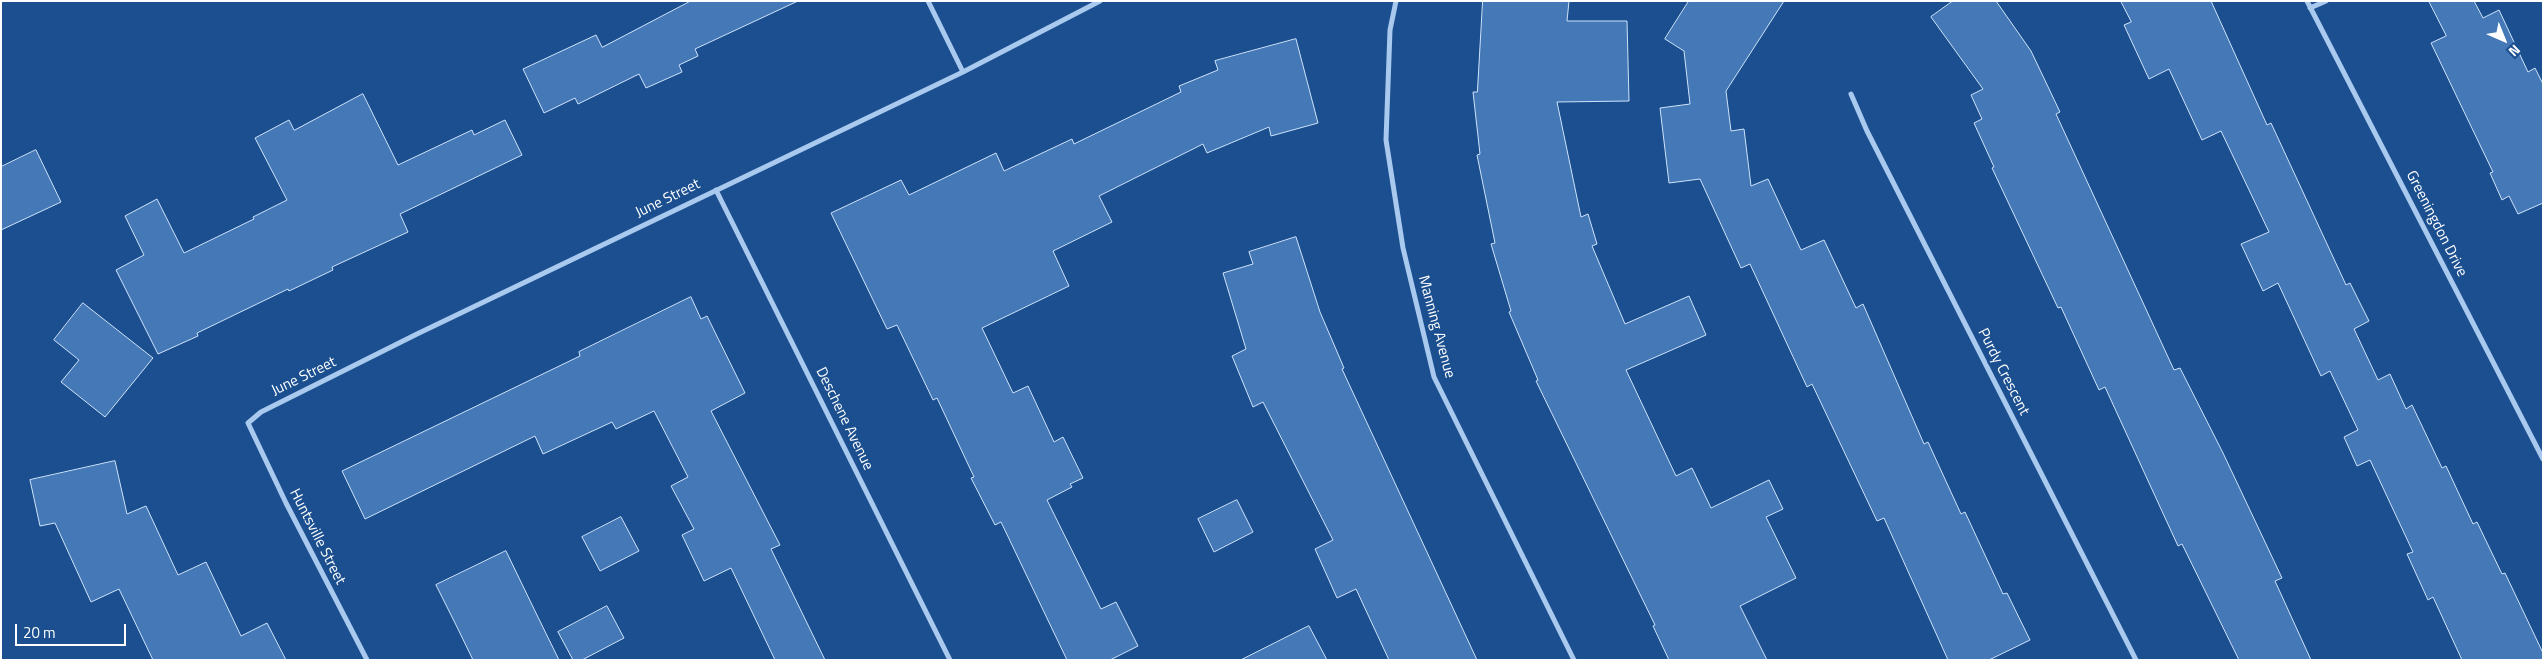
<!DOCTYPE html>
<html>
<head>
<meta charset="utf-8">
<style>
  body { margin:0 }
  #map { position:relative; width:2544px; height:661px; overflow:hidden; background:#1b4f8f; font-family:"Titillium Web",sans-serif }
  canvas { display:block }
  .frame { position:absolute; inset:0; border:2px solid #fff; pointer-events:none }
  .north { position:absolute; left:2479px; top:15px; width:50px; height:50px; -webkit-text-stroke:4px #1b4f8f; paint-order:stroke; rotate:136deg; font-size:14px; font-weight:700; line-height:20px; text-align:center; color:#fff }
  .north::after { content:''; display:block; margin:auto; width:18px; height:22px; background:#fff; clip-path:polygon(50% 0,100% 100%,50% 72%,0 100%) }
  .scale { position:absolute; left:15px; top:624px; width:111px; height:22px; box-sizing:border-box; border:2px solid #fff; border-top:0; padding-left:6px; font-size:15px; line-height:18px; white-space:nowrap; color:#fff; -webkit-text-stroke:4px #1b4f8f; paint-order:stroke }
</style>
</head>
<body>
<div id="map">
<canvas width="2544" height="661"></canvas>
<div class="frame"></div>
<div class="north">N</div>
<div class="scale">20 m</div>
</div>
<script>
const context = document.querySelector('canvas').getContext('2d');
context.lineJoin = 'round';
function paint(path, color) { context.fillStyle = color; context.fill(path, 'evenodd'); }
function strokePath(path, color, width, dash) { context.strokeStyle = color; context.lineWidth = width; context.lineCap = dash ? 'butt' : 'round'; context.setLineDash(dash || []); context.stroke(path); }
function drawText(font, color, halo, rows, align = 'center') {
  context.font = font + ' "Titillium Web",sans-serif'; context.lineWidth = 5; context.setLineDash([]); context.textBaseline = 'middle'; context.strokeStyle = halo; context.fillStyle = color; for (const [text, x, y, turn = 0] of rows) {
    context.save(); context.translate(x, y); context.rotate((+turn || 0) * Math.PI / 180); context.textAlign = isNaN(turn) ? turn : align; if (halo) context.strokeText(text, 0, 0); context.fillText(text, 0, 0); context.restore();
  }
}
const building = new Path2D(`
  M 691,1 L 798,1 L 695,49 L 698,56 L 679,65 L 682,72 L 646,88 L 639,74 L 578,104 L 575,98 L 544,113 L 523,69 L 596,35 L 602,47 Z
  M 1483,1 L 1569,1 L 1567,21 L 1627,21 L 1629,101 L 1557,102 L 1581,217 L 1588,214 L 1597,244 L 1592,246 L 1625,324 L 1689,296 L 1706,335 L 1626,370 L 1676,476 L 1692,468 L 1711,508 L 1769,480 L 1783,509 L 1766,517 L 1796,578 L 1740,606 L 1767,660 L 1669,660 L 1653,626 L 1655,625 L 1536,381 L 1538,380 L 1509,312 L 1511,311 L 1491,244 L 1495,243 L 1477,155 L 1480,154 L 1473,92 L 1477,92 Z
  M 1689,1 L 1784,1 L 1726,91 L 1731,131 L 1744,129 L 1751,186 L 1768,179 L 1801,250 L 1824,240 L 1856,308 L 1863,304 L 1924,444 L 1928,442 L 1961,514 L 1965,512 L 2003,594 L 2007,593 L 2030,640 L 1989,660 L 1948,660 L 1884,518 L 1877,521 L 1812,384 L 1807,387 L 1750,264 L 1741,268 L 1700,179 L 1669,183 L 1660,108 L 1690,104 L 1684,51 L 1665,39 Z
  M 1953,1 L 1996,1 L 2031,51 L 2060,112 L 2056,114 L 2174,370 L 2180,368 L 2223,453 L 2282,578 L 2275,581 L 2311,660 L 2239,660 L 2182,544 L 2178,546 L 2105,387 L 2099,390 L 2061,307 L 2058,308 L 1992,168 L 1994,167 L 1974,123 L 1982,119 L 1971,95 L 1983,89 L 1931,17 Z
  M 2121,1 L 2211,1 L 2267,125 L 2271,123 L 2346,285 L 2350,283 L 2369,321 L 2354,329 L 2378,380 L 2390,374 L 2406,409 L 2412,405 L 2442,468 L 2446,466 L 2473,524 L 2477,522 L 2502,574 L 2505,573 L 2543,653 L 2543,660 L 2462,660 L 2433,597 L 2428,600 L 2407,554 L 2413,552 L 2370,460 L 2357,466 L 2344,437 L 2358,430 L 2330,371 L 2321,376 L 2278,283 L 2263,291 L 2241,244 L 2269,232 L 2221,131 L 2202,140 L 2169,69 L 2149,79 L 2124,25 L 2131,22 Z
  M 2429,1 L 2474,1 L 2483,18 L 2499,10 L 2528,72 L 2535,68 L 2543,84 L 2543,203 L 2518,214 L 2509,196 L 2502,200 L 2490,173 L 2493,172 L 2431,43 L 2446,36 Z
  M 1296,39 L 1318,123 L 1271,136 L 1269,127 L 1207,153 L 1203,144 L 1099,196 L 1112,222 L 1053,251 L 1069,286 L 982,328 L 1013,393 L 1028,386 L 1054,442 L 1063,437 L 1083,478 L 1070,484 L 1072,487 L 1047,500 L 1101,609 L 1116,602 L 1138,646 L 1110,660 L 1067,660 L 1001,522 L 995,525 L 971,478 L 974,477 L 937,398 L 933,400 L 897,325 L 887,329 L 831,213 L 901,180 L 909,195 L 996,153 L 1004,171 L 1072,139 L 1074,144 L 1181,92 L 1179,86 L 1218,70 L 1215,61 Z
  M 363,94 L 398,165 L 472,130 L 474,135 L 505,120 L 522,155 L 400,214 L 408,232 L 332,267 L 333,270 L 289,291 L 288,289 L 197,333 L 198,336 L 158,354 L 116,270 L 144,255 L 125,216 L 157,199 L 184,253 L 254,219 L 253,217 L 287,200 L 255,138 L 289,120 L 294,130 Z
  M 36,150 L 61,202 L 1,230 L 1,167 Z
  M 1296,237 L 1320,312 L 1344,368 L 1342,369 L 1477,660 L 1389,660 L 1356,589 L 1337,598 L 1315,549 L 1333,540 L 1263,402 L 1253,407 L 1232,356 L 1246,349 L 1223,273 L 1253,264 L 1249,252 Z
  M 691,297 L 701,319 L 707,316 L 745,393 L 711,411 L 780,545 L 771,549 L 825,660 L 775,660 L 731,568 L 704,581 L 682,535 L 694,529 L 671,486 L 688,477 L 654,411 L 616,429 L 612,422 L 543,454 L 535,436 L 365,519 L 342,471 L 580,356 L 579,352 Z
  M 83,303 L 153,358 L 105,417 L 61,382 L 79,360 L 54,340 Z
  M 115,461 L 127,514 L 146,506 L 178,575 L 206,562 L 241,636 L 267,623 L 286,660 L 153,660 L 119,589 L 91,602 L 55,523 L 40,526 L 30,480 Z
  M 1237,500 L 1253,532 L 1214,552 L 1198,519 Z
  M 621,517 L 639,551 L 600,571 L 582,537 Z
  M 506,551 L 535,611 L 559,660 L 473,660 L 457,627 L 436,585 Z
  M 607,606 L 624,638 L 582,660 L 573,660 L 558,632 Z
  M 1309,626 L 1327,660 L 1241,660 Z`);
const street = new Path2D(`
  M 928,1 L 963,72
  M 1396,1 L 1390,30 L 1386,140 L 1403,248 L 1434,377 L 1574,660
  M 2307,1 L 2543,459
  M 2310,8 L 2326,1
  M 1851,94 L 1867,131 L 2136,660
  M 716,190 L 950,660
  M 367,660 L 286,503 L 248,423 L 261,412 L 417,334 L 963,72 L 1100,1`);
const streetNames = [
  ["June Street",668,199,-26],
  ["Greeningdon Drive",2436,224,63],
  ["Manning Avenue",1436,327,75],
  ["Purdy Crescent",2003,372,63],
  ["June Street",304,377,-26],
  ["Deschene Avenue",844,419,64],
  ["Huntsville Street",317,537,63]
];
paint(building, '#4478b7');
strokePath(building, '#cfe3fa', 1);
strokePath(street, '#a9c9ee', 5);
drawText('15px', '#fff', '#1b4f8f', streetNames);
</script>
</body>
</html>
